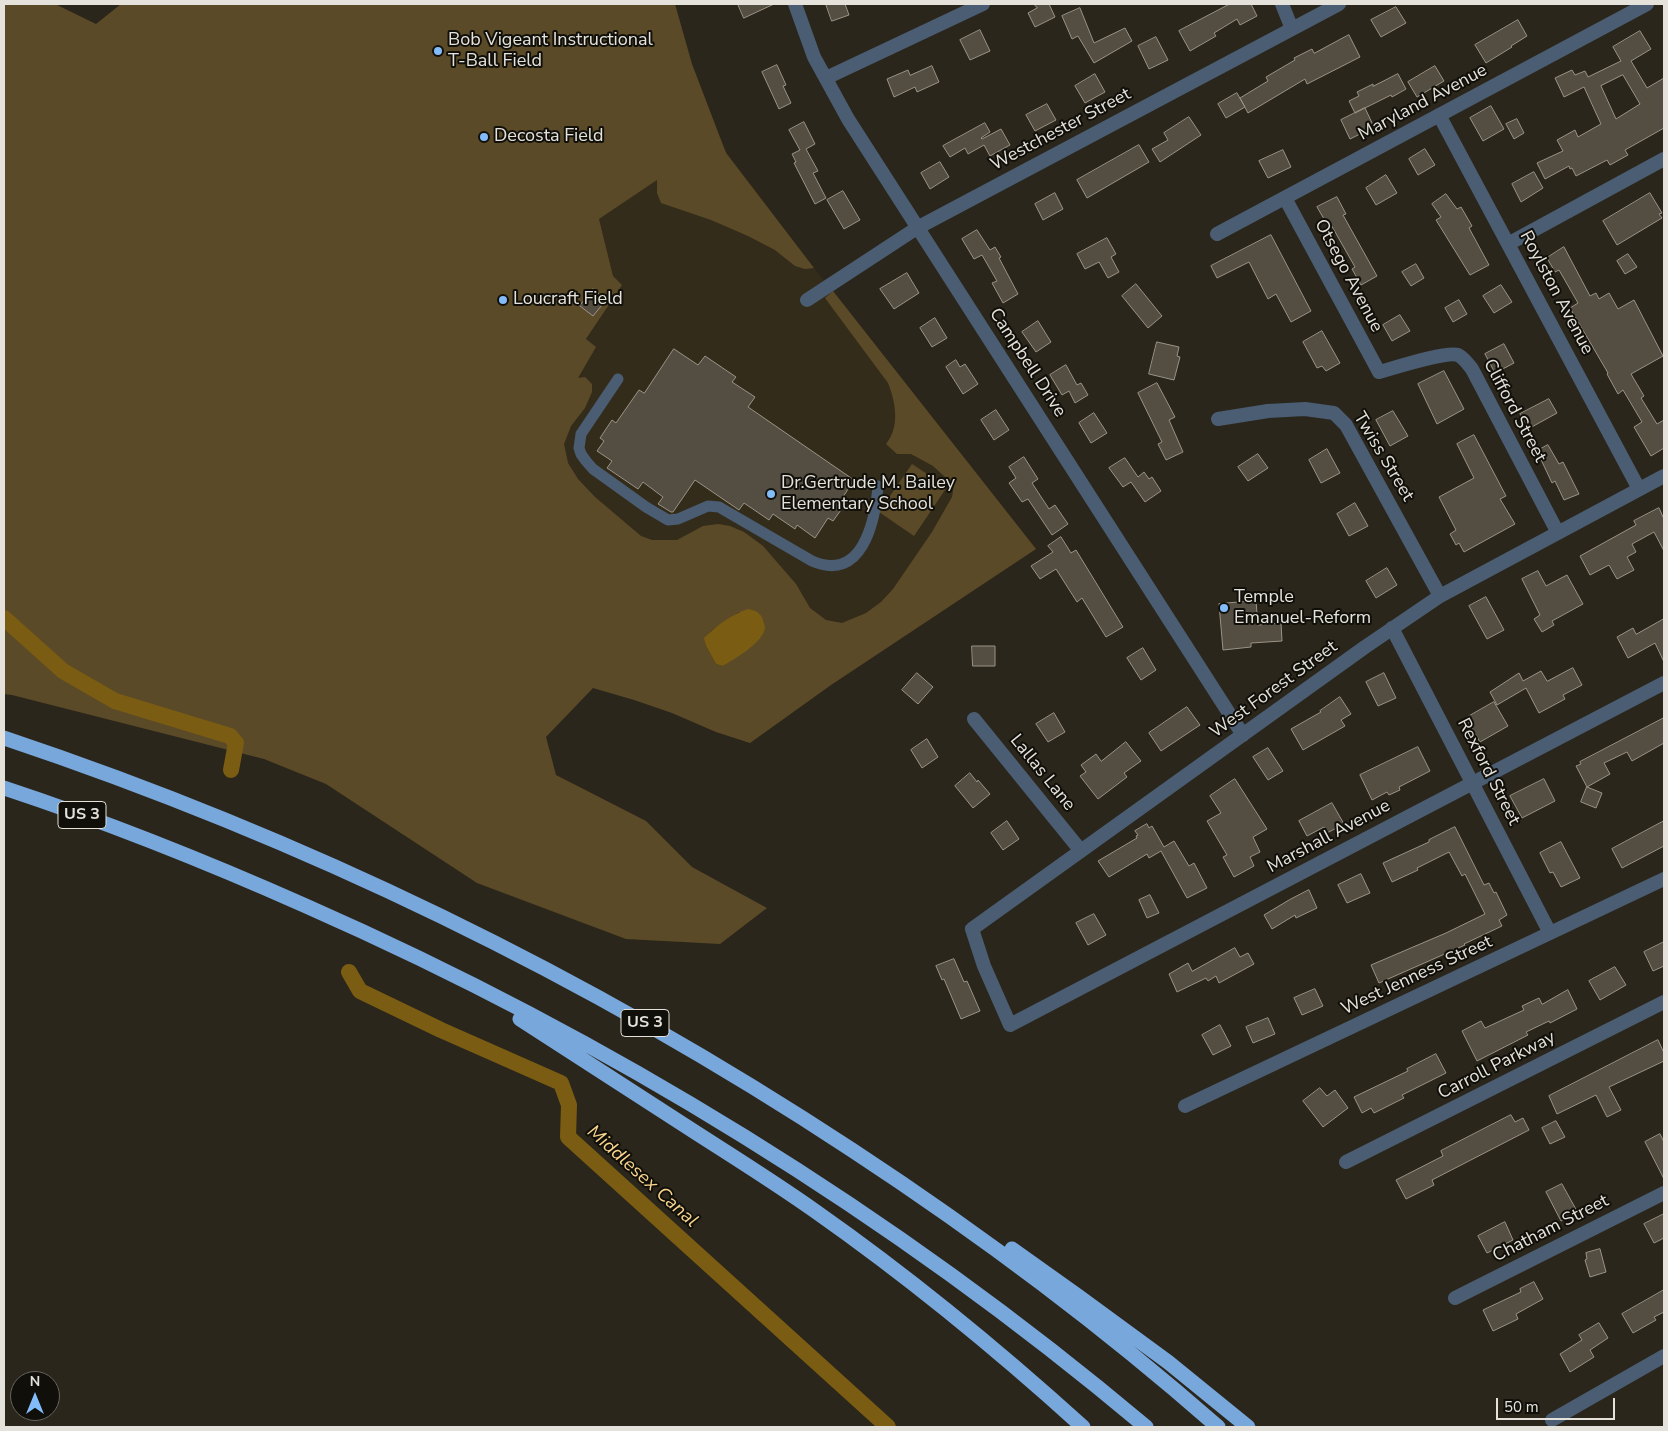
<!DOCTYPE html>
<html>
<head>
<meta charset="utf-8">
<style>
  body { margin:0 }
  #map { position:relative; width:1668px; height:1431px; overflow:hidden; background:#2b261b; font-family:"Nunito Sans",sans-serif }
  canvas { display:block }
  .frame { position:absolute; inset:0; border:5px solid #e5e2db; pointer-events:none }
  .north { position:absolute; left:10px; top:1371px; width:50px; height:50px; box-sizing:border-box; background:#110f0a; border:1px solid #66635e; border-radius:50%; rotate:0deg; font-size:14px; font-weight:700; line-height:20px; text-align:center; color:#e5e2db }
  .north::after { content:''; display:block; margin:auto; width:18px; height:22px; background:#83bcfb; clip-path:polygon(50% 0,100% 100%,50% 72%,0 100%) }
  .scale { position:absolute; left:1496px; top:1398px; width:119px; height:22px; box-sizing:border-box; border:2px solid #e5e2db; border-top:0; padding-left:6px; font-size:15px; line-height:18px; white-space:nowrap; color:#e5e2db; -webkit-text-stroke:4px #110f0a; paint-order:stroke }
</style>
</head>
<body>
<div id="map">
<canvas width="1668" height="1431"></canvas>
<div class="frame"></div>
<div class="north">N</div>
<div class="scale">50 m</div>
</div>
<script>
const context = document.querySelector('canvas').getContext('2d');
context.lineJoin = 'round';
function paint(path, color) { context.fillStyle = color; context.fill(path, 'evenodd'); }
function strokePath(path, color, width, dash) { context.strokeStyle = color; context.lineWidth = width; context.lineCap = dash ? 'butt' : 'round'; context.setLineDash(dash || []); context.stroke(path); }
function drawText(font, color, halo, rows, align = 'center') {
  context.font = font + ' "Nunito Sans",sans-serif'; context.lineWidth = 4; context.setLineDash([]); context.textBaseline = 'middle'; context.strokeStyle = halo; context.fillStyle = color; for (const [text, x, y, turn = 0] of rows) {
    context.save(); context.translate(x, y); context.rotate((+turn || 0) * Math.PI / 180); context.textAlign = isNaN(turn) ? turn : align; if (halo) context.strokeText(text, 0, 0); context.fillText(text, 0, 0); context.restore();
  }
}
const built = new Path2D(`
  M 720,137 L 727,153 L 814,268 L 1036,549 L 831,685 L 750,743 L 508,435 L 596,348 L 586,340 L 600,318 L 613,276 L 599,219 Z`);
const green = new Path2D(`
  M 4,4 L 55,4 L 96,24 L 121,4 L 675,4 L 692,64 L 726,153 L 814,268 L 805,269 L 795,266 L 775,250 L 748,236 L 711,220 L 661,203 L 657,193 L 657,180 L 599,219 L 613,276 L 622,285 L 586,339 L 596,347 L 578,378 L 585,377 L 592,384 L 592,392 L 585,408 L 571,426 L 564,444 L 568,463 L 578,479 L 595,497 L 641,536 L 652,540 L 677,540 L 703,526 L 718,524 L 730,526 L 744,532 L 763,546 L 796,584 L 810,608 L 826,620 L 842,623 L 866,613 L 881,602 L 893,589 L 932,532 L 952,497 L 954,485 L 933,466 L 911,454 L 897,454 L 886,444 C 900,427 896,403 888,383 L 825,298 L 833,291 L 1036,549 L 831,685 L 750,743 L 716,732 L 672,713 L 634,700 L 593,688 L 546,737 L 556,775 L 646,821 L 692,867 L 767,908 L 720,944 L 626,939 L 477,883 L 326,784 L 264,759 L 12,695 L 4,694 ZM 739,612 L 746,650 L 722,666 L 716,664 L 706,646 L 705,638 L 712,630 Z
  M 912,464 L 947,487 L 914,536 L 879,512 Z`);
const water = new Path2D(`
  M 748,609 C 755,610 761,613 763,620 C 763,620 765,627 765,627 C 765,641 734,660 722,666 L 716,664 L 706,646 L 704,638 C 716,626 732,614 748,609 Z`);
const canal = new Path2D(`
  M 4,618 L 63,671 L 115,701 L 230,736 L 236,743 L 231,770
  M 349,972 L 360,991 L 441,1030 L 561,1083 L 569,1105 L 568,1137 L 888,1427`);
const building = new Path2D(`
  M 738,4 L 774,4 L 744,18 Z
  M 826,4 L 845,4 L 849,15 L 832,21 Z
  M 1034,4 L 1049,4 L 1055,17 L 1035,27 L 1028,13 L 1037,8 Z
  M 1230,4 L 1251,4 L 1257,16 L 1240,25 L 1237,19 L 1214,33 L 1216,36 L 1190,51 L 1179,31 Z
  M 1396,7 L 1406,23 L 1381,37 L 1371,20 Z
  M 1080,8 L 1094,43 L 1125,28 L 1132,41 L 1094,63 L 1078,36 L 1072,39 L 1062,16 Z
  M 1518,20 L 1527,36 L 1511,46 L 1512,47 L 1486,63 L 1475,45 Z
  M 980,30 L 990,51 L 970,60 L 960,40 Z
  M 1640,31 L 1651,49 L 1631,61 L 1647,88 L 1664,78 L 1664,128 L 1625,150 L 1628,155 L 1610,165 L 1607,160 L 1576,176 L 1572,168 L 1570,169 L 1569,166 L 1545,179 L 1537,163 L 1563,151 L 1557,140 L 1575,130 L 1578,137 L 1601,124 L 1584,87 L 1564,97 L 1555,78 L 1572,70 L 1575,75 L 1585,71 L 1588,77 L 1621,61 L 1613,47 ZM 1623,75 L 1640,104 L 1616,119 L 1601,86 Z
  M 1349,35 L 1360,57 L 1307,84 L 1305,79 L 1248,113 L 1240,98 L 1268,81 L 1266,77 L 1295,60 L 1294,58 L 1312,49 L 1314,53 Z
  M 1156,37 L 1168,60 L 1149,69 L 1138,46 Z
  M 777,65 L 786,85 L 783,86 L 791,103 L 779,109 L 762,72 Z
  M 932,66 L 939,82 L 917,92 L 915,87 L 894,97 L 887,79 L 908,70 L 910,75 Z
  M 1435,66 L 1444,81 L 1417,97 L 1408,82 Z
  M 1095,74 L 1105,92 L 1085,103 L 1075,86 Z
  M 1398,74 L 1406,89 L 1392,97 L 1391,95 L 1355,113 L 1349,101 L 1359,96 L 1357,92 L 1373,84 L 1373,86 Z
  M 1237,93 L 1245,107 L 1226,118 L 1218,104 Z
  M 1047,104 L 1056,120 L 1035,131 L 1026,115 Z
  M 1491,106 L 1504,129 L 1483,141 L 1470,118 Z
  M 1365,108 L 1374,127 L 1350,139 L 1341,120 Z
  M 1189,117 L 1201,135 L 1160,162 L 1152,149 L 1168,140 L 1164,133 Z
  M 1517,119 L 1524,133 L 1514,139 L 1506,124 Z
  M 804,122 L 815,144 L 806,149 L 818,171 L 813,173 L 826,198 L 815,204 L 794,163 L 796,162 L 792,154 L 800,150 L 789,130 Z
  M 985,123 L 990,132 L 981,138 L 982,139 L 1001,129 L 1010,145 L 990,156 L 984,145 L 968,154 L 965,148 L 950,157 L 943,146 Z
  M 1139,145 L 1149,162 L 1087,198 L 1077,180 Z
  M 1425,149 L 1435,165 L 1418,175 L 1409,159 Z
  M 1283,150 L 1291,167 L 1268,178 L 1259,161 Z
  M 940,162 L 949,177 L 930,189 L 921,173 Z
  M 1534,172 L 1543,188 L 1521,202 L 1512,184 Z
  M 1386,175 L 1397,193 L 1376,205 L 1366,188 Z
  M 843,191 L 860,220 L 844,229 L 827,200 Z
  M 1055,193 L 1063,209 L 1043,220 L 1035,204 Z
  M 1650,193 L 1662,213 L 1659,214 L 1662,218 L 1617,245 L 1603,221 Z
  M 1446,194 L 1457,209 L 1461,207 L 1472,226 L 1469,228 L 1489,265 L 1470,275 L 1436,220 L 1441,217 L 1432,204 Z
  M 1337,197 L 1346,214 L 1343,215 L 1377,276 L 1361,285 L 1352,269 L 1355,267 L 1330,223 L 1327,224 L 1317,207 Z
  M 977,230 L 990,250 L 995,247 L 1001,257 L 999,258 L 1018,294 L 1003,303 L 992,283 L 997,281 L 982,255 L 974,259 L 962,239 Z
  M 1271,235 L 1311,311 L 1291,322 L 1276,294 L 1268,299 L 1249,262 L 1217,278 L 1211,266 Z
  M 1107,238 L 1116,254 L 1111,257 L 1119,272 L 1108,278 L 1099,262 L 1085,269 L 1077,254 Z
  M 1564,247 L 1590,296 L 1596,293 L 1599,299 L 1609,293 L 1618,309 L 1634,300 L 1663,356 L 1631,374 L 1644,396 L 1641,398 L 1657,424 L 1664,420 L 1664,448 L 1651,456 L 1634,427 L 1642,422 L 1623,390 L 1618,394 L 1607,374 L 1608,373 L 1570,308 L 1578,303 L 1559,270 L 1555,272 L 1547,258 Z
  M 1628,254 L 1637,267 L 1625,274 L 1617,261 Z
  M 1416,264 L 1424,278 L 1411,286 L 1402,272 Z
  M 907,273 L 919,293 L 894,309 L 880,289 Z
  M 1136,284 L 1162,316 L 1148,328 L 1122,296 Z
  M 1501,285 L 1512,302 L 1494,313 L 1483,296 Z
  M 593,289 L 606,300 L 593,316 L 580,306 Z
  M 1459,300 L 1467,314 L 1453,322 L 1445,308 Z
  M 1400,315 L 1410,331 L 1392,341 L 1383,325 Z
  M 935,318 L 947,338 L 932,347 L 920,328 Z
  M 1038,321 L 1051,342 L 1036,352 L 1022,332 Z
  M 1322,331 L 1340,363 L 1326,371 L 1322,366 L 1317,368 L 1303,342 Z
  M 1157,342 L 1179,347 L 1177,356 L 1180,357 L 1174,380 L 1149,374 Z
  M 1504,344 L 1514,363 L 1495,373 L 1485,354 Z
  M 674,349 L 698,365 L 705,356 L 736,377 L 732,382 L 755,397 L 748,407 L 854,480 L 841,500 L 846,503 L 833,521 L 828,518 L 815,538 L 797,525 L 795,529 L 773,514 L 769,520 L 744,503 L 739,510 L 695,480 L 673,512 L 671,512 L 658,504 L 663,497 L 643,482 L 638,489 L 607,468 L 612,461 L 597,451 L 604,441 L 600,438 L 612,420 L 616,423 L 639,390 L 644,393 Z
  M 956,360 L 960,367 L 965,364 L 978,384 L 963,394 L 946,367 Z
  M 1066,365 L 1077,385 L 1081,383 L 1088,395 L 1075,403 L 1069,391 L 1062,395 L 1050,375 Z
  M 1444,371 L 1464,409 L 1437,424 L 1418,384 Z
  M 1157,383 L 1175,417 L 1169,420 L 1183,452 L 1166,460 L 1158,444 L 1162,442 L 1138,393 Z
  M 1549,399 L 1557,413 L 1528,429 L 1520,414 Z
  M 996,410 L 1009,430 L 994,440 L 981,420 Z
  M 1393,411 L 1408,436 L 1390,446 L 1376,420 Z
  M 1094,413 L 1107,433 L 1091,443 L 1079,423 Z
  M 1474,435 L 1506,496 L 1500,499 L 1515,524 L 1464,552 L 1459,543 L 1456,545 L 1450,534 L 1456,530 L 1439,497 L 1474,478 L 1457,444 Z
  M 1548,445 L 1559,464 L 1563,462 L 1579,494 L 1564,500 L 1555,481 L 1552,483 L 1537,451 Z
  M 1327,449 L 1340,473 L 1321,483 L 1309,460 Z
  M 1258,454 L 1268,468 L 1248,481 L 1238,467 Z
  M 1024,457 L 1038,479 L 1032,483 L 1049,509 L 1055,505 L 1068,524 L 1052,535 L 1028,499 L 1022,502 L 1009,483 L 1016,478 L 1009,467 Z
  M 1125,458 L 1138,477 L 1144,472 L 1149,479 L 1152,477 L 1161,491 L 1145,502 L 1131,482 L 1123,487 L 1109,468 Z
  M 1355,503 L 1368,526 L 1349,536 L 1337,514 Z
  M 1659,508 L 1664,519 L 1664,551 L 1654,532 L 1632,544 L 1636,552 L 1627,557 L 1634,570 L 1617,579 L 1609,565 L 1590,575 L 1580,556 L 1636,525 L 1634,521 Z
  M 1061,537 L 1071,553 L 1076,550 L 1123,627 L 1106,637 L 1082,598 L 1077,602 L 1056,569 L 1040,579 L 1031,566 L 1053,552 L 1048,546 Z
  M 1387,568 L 1397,585 L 1376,598 L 1366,581 Z
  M 1538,571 L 1546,586 L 1567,575 L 1583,604 L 1552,621 L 1554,625 L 1542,632 L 1534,619 L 1540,615 L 1522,579 Z
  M 1486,597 L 1504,630 L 1487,639 L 1469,606 Z
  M 1256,601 L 1258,625 L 1281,623 L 1282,641 L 1251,643 L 1251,647 L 1223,650 L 1219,604 Z
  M 1664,619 L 1664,662 L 1655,643 L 1628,658 L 1617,637 L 1633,628 L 1636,634 Z
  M 972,646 L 995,646 L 995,666 L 973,666 Z
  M 1143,648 L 1156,670 L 1141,680 L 1127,658 Z
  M 1573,668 L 1582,685 L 1563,695 L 1565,699 L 1539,713 L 1526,688 L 1497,705 L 1490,692 L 1519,673 L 1523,681 L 1541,671 L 1547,681 Z
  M 917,673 L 933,687 L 918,704 L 902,690 Z
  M 1384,673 L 1396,698 L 1378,706 L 1366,682 Z
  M 1340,697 L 1351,714 L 1341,720 L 1345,726 L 1303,750 L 1291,729 L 1321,712 L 1320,711 Z
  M 1494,702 L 1508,726 L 1480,742 L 1466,718 Z
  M 1187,707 L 1200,725 L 1161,751 L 1149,733 Z
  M 1054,713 L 1065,732 L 1048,742 L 1036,724 Z
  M 1664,718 L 1664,743 L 1632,761 L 1627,752 L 1604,763 L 1610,774 L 1587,787 L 1576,766 L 1581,764 L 1580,762 Z
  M 927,739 L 938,757 L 922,768 L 911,750 Z
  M 1126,742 L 1141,761 L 1124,773 L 1127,777 L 1098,799 L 1080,776 L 1086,772 L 1081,765 L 1096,754 L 1101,761 Z
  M 1418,747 L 1430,771 L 1399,787 L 1400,790 L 1389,795 L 1387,792 L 1372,800 L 1360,775 Z
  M 1268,748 L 1283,771 L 1268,780 L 1253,757 Z
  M 970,773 L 977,782 L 978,780 L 990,794 L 973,808 L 955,786 Z
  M 1235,779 L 1267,829 L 1253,837 L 1260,852 L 1250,857 L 1254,866 L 1234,877 L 1223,857 L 1227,855 L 1207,821 L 1221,813 L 1210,796 Z
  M 1544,779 L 1555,801 L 1522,818 L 1510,796 Z
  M 1587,787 L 1602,793 L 1596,808 L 1581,802 Z
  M 1332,803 L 1344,824 L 1327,833 L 1324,827 L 1307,836 L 1299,821 Z
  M 1007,821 L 1019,839 L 1003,850 L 991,833 Z
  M 1664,821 L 1664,846 L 1622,868 L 1612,849 Z
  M 1147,824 L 1149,828 L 1152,826 L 1164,847 L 1174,841 L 1189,866 L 1194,863 L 1207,888 L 1187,898 L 1161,851 L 1149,858 L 1147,854 L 1109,877 L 1098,861 L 1137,838 L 1136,836 L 1138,835 L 1135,831 Z
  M 1455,827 L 1484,885 L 1489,883 L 1494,893 L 1496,892 L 1507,915 L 1499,920 L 1502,926 L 1464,944 L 1465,945 L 1379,983 L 1371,965 L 1446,933 L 1485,914 L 1465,874 L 1462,876 L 1449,852 L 1417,868 L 1418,870 L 1392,882 L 1383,863 L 1429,842 L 1429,840 Z
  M 1561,842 L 1580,878 L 1561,887 L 1553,872 L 1550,873 L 1540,853 Z
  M 1361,874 L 1370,893 L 1347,903 L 1338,885 Z
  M 1309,890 L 1317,908 L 1296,918 L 1295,915 L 1272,929 L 1264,915 L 1289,900 Z
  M 1150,895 L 1159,913 L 1147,918 L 1139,900 Z
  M 1094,914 L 1106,935 L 1088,945 L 1076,923 Z
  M 1664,942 L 1664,966 L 1653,971 L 1644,952 Z
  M 1235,948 L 1240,957 L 1248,953 L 1254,964 L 1219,983 L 1216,976 L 1208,981 L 1206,978 L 1177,992 L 1169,974 L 1188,963 L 1192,971 Z
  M 954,959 L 964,982 L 967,981 L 980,1011 L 961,1019 L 944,979 L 942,980 L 936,966 Z
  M 1615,967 L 1626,985 L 1600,1000 L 1589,981 Z
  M 1315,989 L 1323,1006 L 1302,1015 L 1294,998 Z
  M 1568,990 L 1577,1009 L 1550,1023 L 1549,1021 L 1526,1032 L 1528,1035 L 1477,1061 L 1462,1031 L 1481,1021 L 1485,1028 L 1524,1010 L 1522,1006 L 1539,998 L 1542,1004 Z
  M 1268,1018 L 1275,1034 L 1253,1043 L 1246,1027 Z
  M 1220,1025 L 1231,1046 L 1213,1055 L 1202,1035 Z
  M 1658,1040 L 1664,1053 L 1664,1061 L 1609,1087 L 1621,1110 L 1607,1117 L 1596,1095 L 1557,1114 L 1549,1096 Z
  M 1436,1054 L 1446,1073 L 1402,1095 L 1404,1098 L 1374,1113 L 1371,1108 L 1362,1113 L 1354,1097 L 1408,1071 L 1407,1069 Z
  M 1320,1088 L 1327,1096 L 1335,1090 L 1348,1108 L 1323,1127 L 1303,1101 Z
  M 1511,1115 L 1515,1122 L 1523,1118 L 1529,1130 L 1432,1180 L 1434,1185 L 1406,1199 L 1396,1180 L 1443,1156 L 1441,1151 Z
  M 1556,1121 L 1565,1137 L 1550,1144 L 1542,1128 Z
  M 1660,1134 L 1664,1142 L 1664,1179 L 1645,1142 Z
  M 1562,1184 L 1578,1213 L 1561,1221 L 1546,1192 Z
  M 1664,1214 L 1664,1238 L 1654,1243 L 1644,1224 Z
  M 1505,1222 L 1513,1240 L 1487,1253 L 1478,1236 Z
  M 1600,1249 L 1606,1272 L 1590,1277 L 1585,1260 L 1587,1259 L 1586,1253 Z
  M 1534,1282 L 1543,1299 L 1516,1314 L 1518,1319 L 1493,1331 L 1483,1310 L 1521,1292 L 1520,1289 Z
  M 1664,1290 L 1664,1312 L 1654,1317 L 1656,1320 L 1633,1333 L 1622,1314 Z
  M 1599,1323 L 1608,1338 L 1590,1350 L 1594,1357 L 1570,1372 L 1560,1354 L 1582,1340 L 1579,1335 Z`);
const pedestrian = new Path2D(`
  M 618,379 L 581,434 L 579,448 L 581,454 L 586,461 L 593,469 L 646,507 L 668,520 L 678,519 L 708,506 L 719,507 L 812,561 C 862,583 875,522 878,486`);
const minor = new Path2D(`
  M 795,4 L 814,57 L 848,119 L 1243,735
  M 1282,4 L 1292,29
  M 826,78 L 983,4
  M 1439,115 L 1639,489
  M 1285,198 L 1379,372 C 1394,368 1446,351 1458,355 C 1464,358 1468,364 1472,369 L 1558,533
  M 1217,234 L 1647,4
  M 1508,244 L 1664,159
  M 807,300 L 917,228 L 1339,4
  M 1218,419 L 1268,411 L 1305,409 L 1334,413 L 1346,425 L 1440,596
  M 1664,476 L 1440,596 L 1365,647 L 972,929 L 984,966 L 1010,1025 L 1664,683
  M 1392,628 L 1550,933
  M 974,719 L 1081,851
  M 1185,1106 L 1664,879
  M 1346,1162 L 1664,1002
  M 1455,1298 L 1664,1193
  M 1552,1420 L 1664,1356`);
const motorway = new Path2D(`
  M 4,738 C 303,838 589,977 852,1150 C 980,1234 1103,1326 1218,1427
  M 4,788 C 107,822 207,862 306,906 C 608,1039 894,1215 1146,1427
  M 520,1019 C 579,1057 639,1096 698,1134 C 737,1159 777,1184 815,1211 C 909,1277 998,1350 1083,1427
  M 1012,1249 L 1078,1296 L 1168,1362 L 1248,1427`);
const markers = [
  [438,51,5,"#83bcfb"],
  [484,137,5,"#83bcfb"],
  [503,300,5,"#83bcfb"],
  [771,494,5,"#83bcfb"],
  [1224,608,5,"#83bcfb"]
];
const shields = [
  [82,815,48],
  [645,1023,48]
];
const shieldNames = [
  ["US 3",82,815],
  ["US 3",645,1023]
];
const poiNames = [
  ["Bob Vigeant Instructional",448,41],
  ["T-Ball Field",448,62],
  ["Decosta Field",494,137],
  ["Loucraft Field",513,300],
  ["Dr.Gertrude M. Bailey",781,484],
  ["Elementary School",781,505],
  ["Temple",1234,598],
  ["Emanuel-Reform",1234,619]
];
const streetNames = [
  ["Maryland Avenue",1423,103,-28],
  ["Westchester Street",1061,130,-28],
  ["Otsego Avenue",1348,276,62],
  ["Roylston Avenue",1556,293,62],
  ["Campbell Drive",1027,363,57],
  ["Clifford Street",1514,411,62],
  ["Twiss Street",1383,457,59],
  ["West Forest Street",1274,690,-36],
  ["Rexford Street",1488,772,63],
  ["Lallas Lane",1042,773,51],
  ["Marshall Avenue",1329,837,-28],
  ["West Jenness Street",1417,976,-25],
  ["Carroll Parkway",1497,1066,-27],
  ["Chatham Street",1551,1229,-27]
];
const waterNames = [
  ["Middlesex Canal",642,1177,42]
];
paint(built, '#342c1b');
paint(green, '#5b4a27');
paint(water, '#7a5c13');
strokePath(canal, '#7a5c13', 16);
paint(building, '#534d42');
strokePath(building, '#9a9386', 1);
strokePath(pedestrian, '#4a5d72', 11);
strokePath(minor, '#4a5d72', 14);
strokePath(motorway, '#78a7dc', 15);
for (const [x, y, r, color] of markers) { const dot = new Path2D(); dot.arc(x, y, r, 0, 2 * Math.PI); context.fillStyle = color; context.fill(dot); strokePath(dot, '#110f0a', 2); }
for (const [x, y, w] of shields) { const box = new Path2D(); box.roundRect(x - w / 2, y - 13.5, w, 27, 4); context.fillStyle = '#110f0a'; context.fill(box); strokePath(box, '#e5e2db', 1); }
drawText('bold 16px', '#e5e2db', null, shieldNames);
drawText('18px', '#e5e2db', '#110f0a', poiNames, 'left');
drawText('18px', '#e5e2db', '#110f0a', streetNames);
drawText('italic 19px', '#f8d58d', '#110f0a', waterNames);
</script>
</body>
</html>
